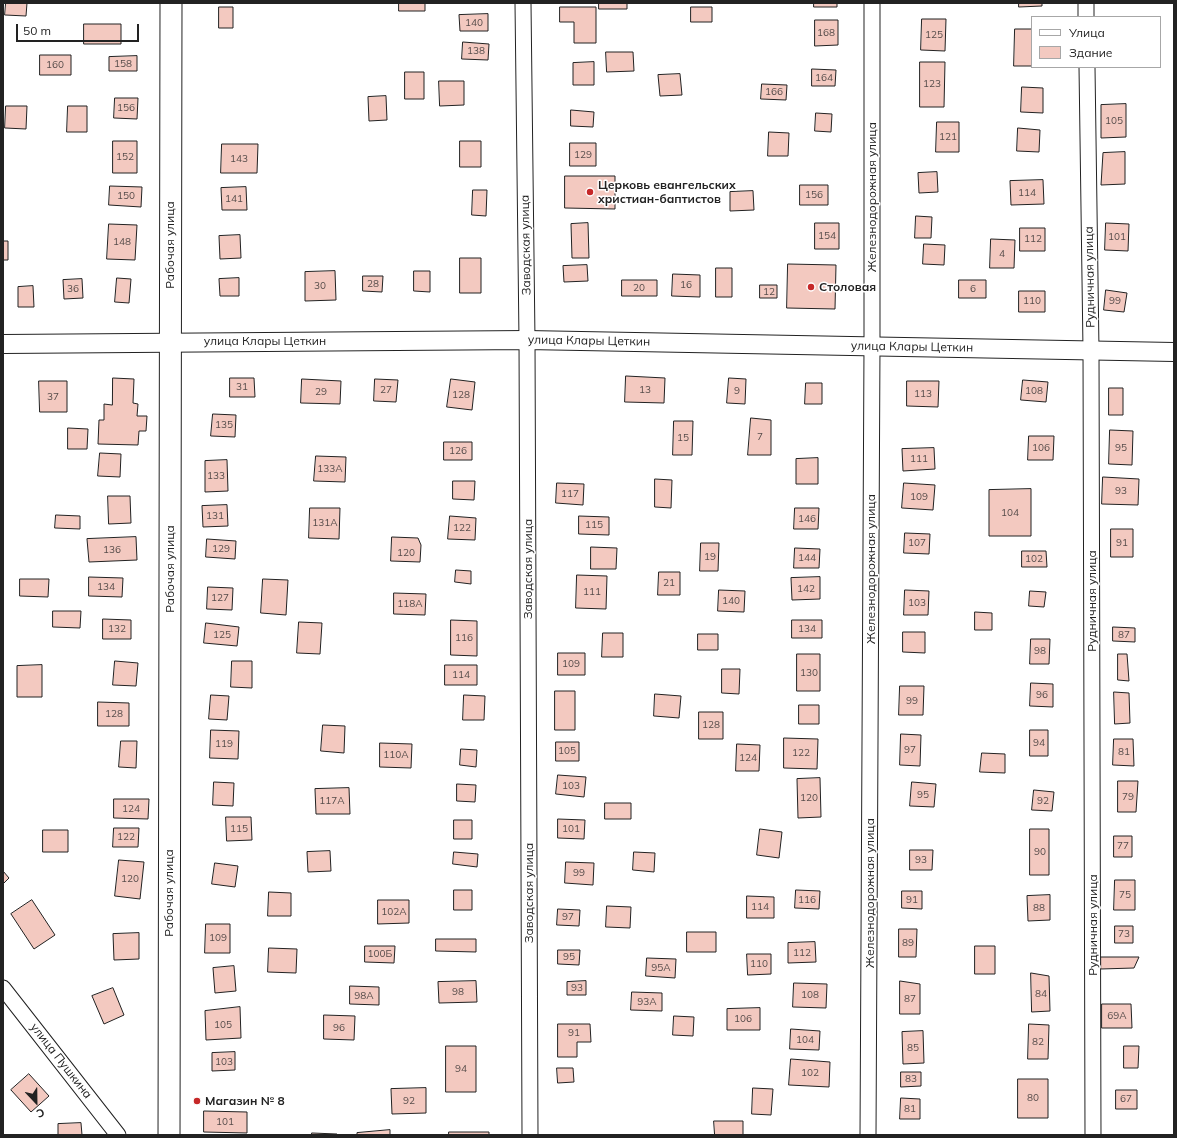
<!DOCTYPE html>
<html>
<head>
<meta charset="utf-8">
<style>
  body { margin:0 }
  #map { position:relative; width:1177px; height:1138px; overflow:hidden; background:#fff; font-family:Mulish,sans-serif }
  canvas { display:block }
  .frame { position:absolute; inset:0; border:4px solid #222; pointer-events:none }
  .legend { position:absolute; left:1031px; top:16px; width:130px; height:52px; box-sizing:border-box; background:#fff; border:1px solid #a7a7a7; margin:0; padding:5px 7px; list-style:none; font-size:12px; color:#222 }
  .legend li { display:flex; align-items:center; gap:8px; height:20px }
  .legend b { width:20px; border:1px solid #a7a7a7 }
  .north { position:absolute; left:16px; top:1082px; width:40px; height:40px; -webkit-text-stroke:3px #fff; paint-order:stroke; rotate:158deg; font-size:11px; font-weight:700; line-height:16px; text-align:center; color:#222 }
  .north::after { content:''; display:block; margin:auto; width:14px; height:18px; background:#222; clip-path:polygon(50% 0,100% 100%,50% 72%,0 100%) }
  .scale { position:absolute; left:16px; top:24px; width:123px; height:18px; box-sizing:border-box; border:2px solid #222; border-top:0; padding-left:5px; font-size:12px; line-height:14px; white-space:nowrap; color:#222; -webkit-text-stroke:3px #fff; paint-order:stroke }
</style>
</head>
<body>
<div id="map">
<canvas width="1177" height="1138"></canvas>
<div class="frame"></div>
<ul class="legend">
<li><b style="height:5px;background:#fff"></b>Улица</li>
<li><b style="height:11px;background:#f3c9c0"></b>Здание</li>
</ul>
<div class="north">С</div>
<div class="scale">50 m</div>
</div>
<script>
const context = document.querySelector('canvas').getContext('2d');
context.lineJoin = 'round';
function paint(path, color) { context.fillStyle = color; context.fill(path, 'evenodd'); }
function strokePath(path, color, width, dash) { context.strokeStyle = color; context.lineWidth = width; context.lineCap = dash ? 'butt' : 'round'; context.setLineDash(dash || []); context.stroke(path); }
function drawText(font, color, halo, rows, align = 'center') {
  context.font = font + ' Mulish,sans-serif'; context.lineWidth = 3; context.setLineDash([]); context.textBaseline = 'middle'; context.strokeStyle = halo; context.fillStyle = color; for (const [text, x, y, turn = 0] of rows) {
    context.save(); context.translate(x, y); context.rotate((+turn || 0) * Math.PI / 180); context.textAlign = isNaN(turn) ? turn : align; if (halo) context.strokeText(text, 0, 0); context.fillText(text, 0, 0); context.restore();
  }
}
const building = new Path2D(`
  M 6,3 L 27,3 L 26,16 L 5,15 Z
  M 399,3 L 425,3 L 425,11 L 399,11 Z
  M 599,3 L 627,3 L 627,9 L 599,9 Z
  M 814,3 L 837,3 L 837,7 L 814,7 Z
  M 1019,3 L 1042,3 L 1042,6 L 1019,7 Z
  M 219,7 L 233,7 L 233,28 L 219,28 Z
  M 560,7 L 596,7 L 596,43 L 574,43 L 574,22 L 560,22 Z
  M 691,7 L 712,7 L 712,22 L 691,22 Z
  M 488,14 L 488,31 L 460,31 L 459,15 Z
  M 922,19 L 946,19 L 945,51 L 921,50 Z
  M 815,20 L 838,20 L 838,45 L 815,46 Z
  M 84,24 L 121,24 L 121,44 L 84,44 Z
  M 1015,29 L 1032,29 L 1032,66 L 1014,66 Z
  M 463,42 L 489,44 L 488,60 L 462,59 Z
  M 606,52 L 633,52 L 634,71 L 607,72 Z
  M 40,55 L 71,55 L 71,75 L 40,75 Z
  M 137,56 L 137,71 L 109,71 L 109,57 Z
  M 594,62 L 594,85 L 573,85 L 573,63 Z
  M 920,62 L 945,62 L 944,107 L 920,107 Z
  M 812,69 L 836,70 L 835,86 L 812,86 Z
  M 405,72 L 424,72 L 424,99 L 405,99 Z
  M 680,74 L 682,95 L 660,96 L 658,75 Z
  M 439,81 L 464,81 L 464,105 L 440,106 Z
  M 762,84 L 787,85 L 786,100 L 761,99 Z
  M 1022,87 L 1043,88 L 1043,113 L 1021,112 Z
  M 386,96 L 387,120 L 369,121 L 368,97 Z
  M 115,98 L 138,98 L 137,119 L 114,118 Z
  M 1126,104 L 1126,137 L 1101,138 L 1101,105 Z
  M 6,106 L 27,106 L 26,129 L 5,128 Z
  M 68,106 L 87,106 L 87,132 L 67,132 Z
  M 571,110 L 594,112 L 593,127 L 571,126 Z
  M 816,113 L 832,114 L 831,132 L 815,131 Z
  M 937,122 L 959,122 L 959,152 L 936,152 Z
  M 1018,128 L 1040,130 L 1039,152 L 1017,151 Z
  M 769,132 L 789,133 L 788,156 L 768,156 Z
  M 113,141 L 137,141 L 137,173 L 113,173 Z
  M 460,141 L 481,141 L 481,167 L 460,167 Z
  M 570,143 L 596,143 L 596,166 L 570,166 Z
  M 222,144 L 258,144 L 257,173 L 221,173 Z
  M 1125,152 L 1125,184 L 1101,185 L 1103,153 Z
  M 937,172 L 938,192 L 919,193 L 918,173 Z
  M 565,176 L 615,176 L 615,209 L 565,208 Z
  M 1043,180 L 1044,204 L 1011,205 L 1010,181 Z
  M 800,185 L 828,185 L 828,205 L 800,205 Z
  M 110,186 L 142,187 L 141,207 L 109,205 Z
  M 246,187 L 247,210 L 222,210 L 221,188 Z
  M 473,190 L 487,190 L 486,216 L 472,215 Z
  M 753,191 L 754,210 L 730,211 L 730,192 Z
  M 916,216 L 932,217 L 931,238 L 915,238 Z
  M 588,223 L 589,258 L 572,258 L 571,224 Z
  M 815,223 L 839,223 L 839,249 L 815,249 Z
  M 1106,223 L 1129,224 L 1128,251 L 1105,250 Z
  M 109,224 L 137,225 L 135,260 L 107,259 Z
  M 1020,228 L 1045,228 L 1045,251 L 1020,251 Z
  M 240,235 L 241,258 L 220,259 L 219,236 Z
  M 991,239 L 1015,240 L 1014,268 L 990,268 Z
  M 3,241 L 8,241 L 8,260 L 3,260 Z
  M 924,244 L 945,245 L 944,265 L 923,264 Z
  M 460,258 L 481,258 L 481,293 L 460,293 Z
  M 788,264 L 836,265 L 835,309 L 787,308 Z
  M 587,265 L 588,281 L 564,282 L 563,266 Z
  M 716,268 L 732,268 L 732,297 L 716,297 Z
  M 335,271 L 336,300 L 305,301 L 305,272 Z
  M 414,271 L 430,271 L 430,292 L 414,291 Z
  M 673,274 L 700,275 L 700,297 L 672,296 Z
  M 363,276 L 383,276 L 382,292 L 363,291 Z
  M 117,278 L 131,279 L 129,303 L 115,302 Z
  M 239,278 L 239,296 L 220,296 L 219,279 Z
  M 82,279 L 83,298 L 64,299 L 63,280 Z
  M 622,280 L 657,280 L 657,296 L 622,296 Z
  M 959,280 L 986,280 L 986,298 L 959,298 Z
  M 760,285 L 777,285 L 777,298 L 760,298 Z
  M 33,286 L 34,307 L 18,307 L 18,287 Z
  M 1106,290 L 1127,293 L 1124,312 L 1104,310 Z
  M 1019,291 L 1045,291 L 1045,312 L 1019,312 Z
  M 626,376 L 665,378 L 664,403 L 625,402 Z
  M 113,378 L 134,379 L 133,403 L 138,404 L 137,416 L 147,416 L 146,431 L 139,431 L 138,445 L 98,444 L 99,420 L 104,420 L 104,404 L 112,405 Z
  M 230,378 L 254,378 L 255,397 L 230,397 Z
  M 729,378 L 746,379 L 745,404 L 727,403 Z
  M 302,379 L 341,381 L 340,404 L 301,403 Z
  M 375,379 L 398,380 L 396,402 L 374,401 Z
  M 451,379 L 475,382 L 472,410 L 447,407 Z
  M 1023,380 L 1048,382 L 1046,402 L 1021,400 Z
  M 39,381 L 67,381 L 67,412 L 40,412 Z
  M 907,381 L 939,381 L 938,407 L 907,406 Z
  M 806,383 L 822,383 L 822,404 L 805,404 Z
  M 1109,388 L 1123,388 L 1123,415 L 1109,415 Z
  M 213,414 L 236,415 L 235,437 L 211,436 Z
  M 751,418 L 771,420 L 771,455 L 748,455 Z
  M 674,421 L 693,421 L 692,455 L 673,455 Z
  M 68,428 L 88,429 L 87,449 L 68,449 Z
  M 1110,430 L 1133,431 L 1132,465 L 1109,464 Z
  M 1029,436 L 1054,436 L 1053,460 L 1028,460 Z
  M 444,442 L 472,442 L 472,460 L 444,460 Z
  M 934,448 L 935,469 L 903,471 L 902,449 Z
  M 100,453 L 121,454 L 120,477 L 98,476 Z
  M 316,456 L 346,457 L 345,482 L 314,481 Z
  M 818,458 L 818,484 L 796,484 L 796,459 Z
  M 227,460 L 228,491 L 205,492 L 205,461 Z
  M 1103,477 L 1139,479 L 1138,505 L 1102,504 Z
  M 655,479 L 672,480 L 671,508 L 655,507 Z
  M 453,481 L 475,481 L 474,500 L 453,499 Z
  M 557,483 L 584,484 L 583,505 L 556,503 Z
  M 904,483 L 935,485 L 933,510 L 902,508 Z
  M 1031,489 L 1031,536 L 989,536 L 989,490 Z
  M 108,496 L 130,496 L 131,523 L 109,524 Z
  M 227,505 L 228,526 L 203,527 L 202,506 Z
  M 310,508 L 340,508 L 339,539 L 309,538 Z
  M 795,508 L 819,508 L 818,529 L 794,529 Z
  M 56,515 L 80,516 L 80,529 L 55,528 Z
  M 450,516 L 476,518 L 475,540 L 448,539 Z
  M 579,516 L 609,517 L 609,535 L 579,534 Z
  M 1111,529 L 1133,529 L 1133,557 L 1111,557 Z
  M 905,533 L 930,534 L 929,554 L 904,553 Z
  M 136,537 L 137,560 L 89,562 L 87,539 Z
  M 392,537 L 418,538 L 421,545 L 420,562 L 391,561 Z
  M 207,539 L 236,541 L 235,559 L 206,557 Z
  M 701,543 L 719,543 L 718,571 L 700,571 Z
  M 591,547 L 617,548 L 616,569 L 591,569 Z
  M 795,548 L 820,549 L 819,568 L 794,568 Z
  M 1022,551 L 1046,551 L 1047,567 L 1022,567 Z
  M 456,570 L 471,571 L 471,584 L 455,582 Z
  M 659,572 L 680,572 L 680,595 L 658,595 Z
  M 577,575 L 607,576 L 606,609 L 576,608 Z
  M 89,577 L 123,578 L 122,597 L 89,596 Z
  M 820,577 L 820,599 L 792,600 L 791,578 Z
  M 20,579 L 49,579 L 48,597 L 20,596 Z
  M 263,579 L 288,580 L 286,615 L 261,613 Z
  M 208,587 L 233,588 L 232,610 L 207,609 Z
  M 719,590 L 745,591 L 744,612 L 718,611 Z
  M 905,590 L 929,591 L 928,615 L 904,615 Z
  M 1030,591 L 1046,592 L 1044,607 L 1029,606 Z
  M 394,593 L 426,594 L 425,615 L 394,614 Z
  M 53,611 L 81,611 L 80,628 L 53,627 Z
  M 975,612 L 992,613 L 992,630 L 975,630 Z
  M 103,619 L 131,620 L 131,639 L 103,639 Z
  M 451,620 L 477,621 L 477,656 L 451,655 Z
  M 792,620 L 822,620 L 822,638 L 792,638 Z
  M 299,622 L 322,623 L 320,654 L 297,653 Z
  M 206,623 L 239,627 L 237,646 L 204,643 Z
  M 1113,627 L 1135,628 L 1135,642 L 1113,641 Z
  M 903,632 L 925,632 L 925,653 L 903,652 Z
  M 603,633 L 623,633 L 623,657 L 602,657 Z
  M 698,634 L 718,634 L 718,650 L 698,650 Z
  M 1031,639 L 1050,639 L 1049,664 L 1030,664 Z
  M 558,653 L 585,653 L 585,675 L 558,675 Z
  M 797,654 L 820,654 L 820,691 L 797,691 Z
  M 1118,654 L 1127,654 L 1129,681 L 1118,680 Z
  M 115,661 L 138,663 L 136,686 L 113,685 Z
  M 232,661 L 252,661 L 252,688 L 231,687 Z
  M 42,665 L 42,697 L 17,697 L 17,666 Z
  M 445,665 L 477,665 L 477,685 L 445,685 Z
  M 722,669 L 740,669 L 739,694 L 722,693 Z
  M 1031,683 L 1053,684 L 1053,707 L 1030,706 Z
  M 900,686 L 924,686 L 923,715 L 899,715 Z
  M 555,691 L 575,691 L 575,730 L 555,730 Z
  M 1114,692 L 1129,693 L 1130,723 L 1115,724 Z
  M 655,694 L 681,696 L 679,718 L 654,716 Z
  M 211,695 L 229,696 L 227,720 L 209,719 Z
  M 464,695 L 485,696 L 484,720 L 463,720 Z
  M 98,702 L 129,703 L 129,726 L 98,726 Z
  M 799,705 L 819,705 L 819,724 L 799,724 Z
  M 699,712 L 723,712 L 723,739 L 699,739 Z
  M 323,725 L 345,726 L 344,753 L 321,751 Z
  M 211,730 L 239,731 L 238,759 L 210,758 Z
  M 1030,730 L 1048,730 L 1048,756 L 1030,756 Z
  M 901,734 L 921,735 L 920,766 L 900,765 Z
  M 784,738 L 818,739 L 817,769 L 784,768 Z
  M 1114,739 L 1133,739 L 1134,766 L 1113,765 Z
  M 121,741 L 137,741 L 136,768 L 119,767 Z
  M 556,742 L 579,742 L 579,761 L 556,761 Z
  M 380,743 L 412,744 L 411,768 L 380,767 Z
  M 737,744 L 760,745 L 759,771 L 736,771 Z
  M 461,749 L 477,750 L 476,767 L 460,765 Z
  M 982,753 L 1005,754 L 1005,773 L 980,772 Z
  M 558,775 L 586,777 L 584,797 L 556,794 Z
  M 820,778 L 821,817 L 798,818 L 797,779 Z
  M 1118,781 L 1138,781 L 1136,812 L 1118,812 Z
  M 214,782 L 234,783 L 233,806 L 213,805 Z
  M 912,782 L 936,784 L 934,807 L 910,806 Z
  M 457,784 L 476,785 L 475,802 L 457,801 Z
  M 349,788 L 350,814 L 316,814 L 315,789 Z
  M 1034,790 L 1054,792 L 1052,811 L 1032,810 Z
  M 114,799 L 149,799 L 148,819 L 114,818 Z
  M 605,803 L 631,803 L 631,819 L 605,819 Z
  M 226,817 L 251,817 L 252,840 L 227,841 Z
  M 558,819 L 585,820 L 584,839 L 558,838 Z
  M 454,820 L 472,820 L 472,839 L 454,839 Z
  M 114,828 L 139,828 L 138,847 L 113,847 Z
  M 760,829 L 782,832 L 779,858 L 757,855 Z
  M 1030,829 L 1049,829 L 1049,875 L 1030,875 Z
  M 43,830 L 68,830 L 68,852 L 43,852 Z
  M 1114,836 L 1132,836 L 1132,857 L 1114,857 Z
  M 910,850 L 933,850 L 932,870 L 910,870 Z
  M 330,851 L 331,871 L 308,872 L 307,852 Z
  M 454,852 L 478,854 L 477,867 L 453,864 Z
  M 634,852 L 655,853 L 654,872 L 633,870 Z
  M 119,860 L 144,862 L 140,899 L 115,896 Z
  M 566,862 L 594,863 L 593,885 L 565,883 Z
  M 215,863 L 238,866 L 235,887 L 212,884 Z
  M 3,871 L 9,878 L 3,884 Z
  M 1115,880 L 1135,880 L 1135,910 L 1114,910 Z
  M 454,890 L 472,890 L 472,910 L 454,910 Z
  M 796,890 L 820,891 L 819,909 L 795,908 Z
  M 902,891 L 922,891 L 922,909 L 902,908 Z
  M 269,892 L 291,893 L 291,916 L 268,916 Z
  M 1050,895 L 1050,920 L 1028,921 L 1027,896 Z
  M 747,896 L 774,897 L 774,918 L 747,918 Z
  M 32,900 L 55,935 L 34,949 L 11,914 Z
  M 378,900 L 409,900 L 409,923 L 378,924 Z
  M 607,906 L 631,907 L 630,928 L 606,927 Z
  M 558,909 L 580,910 L 579,926 L 557,925 Z
  M 206,924 L 230,924 L 230,953 L 205,953 Z
  M 1115,926 L 1133,926 L 1133,943 L 1115,943 Z
  M 899,929 L 917,929 L 916,957 L 899,957 Z
  M 687,932 L 716,932 L 716,952 L 687,952 Z
  M 139,933 L 139,959 L 114,960 L 113,934 Z
  M 436,939 L 476,939 L 476,952 L 436,951 Z
  M 815,942 L 816,962 L 788,963 L 788,943 Z
  M 365,946 L 395,946 L 394,963 L 365,962 Z
  M 975,946 L 995,946 L 995,974 L 975,974 Z
  M 269,948 L 297,949 L 296,973 L 268,972 Z
  M 558,950 L 580,950 L 579,965 L 558,964 Z
  M 747,954 L 771,954 L 771,974 L 748,975 Z
  M 1101,957 L 1139,957 L 1134,968 L 1101,969 Z
  M 647,958 L 676,959 L 675,978 L 646,976 Z
  M 234,966 L 236,991 L 215,993 L 213,968 Z
  M 1031,973 L 1049,976 L 1050,1011 L 1032,1012 Z
  M 476,981 L 477,1002 L 439,1003 L 438,982 Z
  M 586,981 L 586,995 L 567,995 L 567,982 Z
  M 900,981 L 920,984 L 920,1014 L 900,1014 Z
  M 794,983 L 827,984 L 826,1008 L 793,1007 Z
  M 350,986 L 379,987 L 379,1005 L 350,1004 Z
  M 113,988 L 124,1015 L 104,1024 L 92,996 Z
  M 632,992 L 662,993 L 662,1011 L 631,1010 Z
  M 1102,1004 L 1131,1004 L 1132,1028 L 1102,1028 Z
  M 240,1007 L 241,1038 L 206,1040 L 205,1011 Z
  M 760,1008 L 760,1030 L 727,1030 L 727,1009 Z
  M 324,1015 L 355,1016 L 354,1040 L 324,1039 Z
  M 674,1016 L 694,1017 L 693,1036 L 673,1035 Z
  M 558,1024 L 590,1024 L 591,1042 L 577,1042 L 577,1057 L 558,1057 Z
  M 1029,1024 L 1049,1025 L 1048,1059 L 1028,1059 Z
  M 791,1029 L 820,1031 L 819,1050 L 790,1049 Z
  M 923,1031 L 924,1063 L 903,1064 L 902,1032 Z
  M 446,1046 L 476,1046 L 476,1092 L 446,1092 Z
  M 1124,1046 L 1139,1046 L 1138,1068 L 1124,1068 Z
  M 235,1052 L 235,1070 L 212,1071 L 212,1053 Z
  M 791,1059 L 830,1062 L 829,1087 L 789,1085 Z
  M 557,1068 L 573,1068 L 574,1082 L 558,1083 Z
  M 901,1072 L 921,1072 L 921,1086 L 901,1087 Z
  M 29,1074 L 49,1096 L 31,1112 L 11,1090 Z
  M 1018,1079 L 1048,1079 L 1048,1118 L 1018,1118 Z
  M 426,1088 L 426,1113 L 392,1114 L 391,1089 Z
  M 753,1088 L 773,1089 L 771,1115 L 752,1114 Z
  M 1116,1090 L 1137,1090 L 1137,1109 L 1116,1109 Z
  M 901,1098 L 920,1099 L 920,1119 L 900,1119 Z
  M 204,1111 L 247,1112 L 247,1133 L 204,1132 Z
  M 714,1121 L 743,1121 L 743,1135 L 715,1135 Z
  M 81,1123 L 82,1135 L 58,1135 L 58,1124 Z
  M 390,1130 L 390,1135 L 357,1135 L 357,1133 Z
  M 449,1132 L 489,1132 L 489,1135 L 449,1135 Z
  M 312,1133 L 337,1134 L 337,1135 L 312,1135 Z`);
const minor = new Path2D(`
  M 523,3 L 527,340 L 530,1135
  M 1086,3 L 1086,17
  M 1087,67 L 1091,350 L 1093,1135
  M 3,988 L 118,1135
  M 868,1135 L 872,346 L 872,3`);
const tertiary = new Path2D(`
  M 3,344 L 527,340 L 1174,352`);
const secondary = new Path2D(`
  M 169,1135 L 171,3`);
const markers = [
  [590,192,4,"#c62828"],
  [811,287,4,"#c62828"],
  [197,1101,4,"#c62828"]
];
const numberNames = [
  ["140",474,23],
  ["168",826,33],
  ["125",934,35],
  ["138",476,51],
  ["158",123,64],
  ["160",55,65],
  ["164",824,78],
  ["123",932,84],
  ["166",774,92],
  ["156",126,108],
  ["105",1114,121],
  ["121",948,137],
  ["129",583,155],
  ["152",125,157],
  ["143",239,159],
  ["114",1027,193],
  ["156",814,195],
  ["150",126,196],
  ["141",234,199],
  ["154",827,236],
  ["101",1117,237],
  ["112",1033,239],
  ["148",122,242],
  ["4",1002,254],
  ["28",373,284],
  ["16",686,285],
  ["30",320,286],
  ["20",639,288],
  ["36",73,289],
  ["6",973,289],
  ["12",769,292],
  ["110",1032,301],
  ["99",1115,301],
  ["31",242,387],
  ["27",386,390],
  ["13",645,390],
  ["9",737,391],
  ["108",1034,391],
  ["29",321,392],
  ["113",923,394],
  ["128",461,395],
  ["37",53,397],
  ["135",224,425],
  ["7",760,437],
  ["15",683,438],
  ["106",1041,448],
  ["95",1121,448],
  ["126",458,451],
  ["111",919,459],
  ["133А",330,469],
  ["133",216,476],
  ["93",1121,491],
  ["117",570,494],
  ["109",919,497],
  ["104",1010,513],
  ["131",215,516],
  ["146",807,519],
  ["131А",325,523],
  ["115",594,525],
  ["122",462,528],
  ["107",917,543],
  ["91",1122,543],
  ["129",221,549],
  ["136",112,550],
  ["120",406,553],
  ["19",710,557],
  ["144",807,558],
  ["102",1034,559],
  ["21",669,583],
  ["134",106,587],
  ["142",806,589],
  ["111",592,592],
  ["127",220,598],
  ["140",731,601],
  ["103",917,603],
  ["118А",410,604],
  ["132",117,629],
  ["134",807,629],
  ["125",222,635],
  ["87",1124,635],
  ["116",464,638],
  ["98",1040,651],
  ["109",571,664],
  ["130",809,673],
  ["114",461,675],
  ["96",1042,695],
  ["99",912,701],
  ["128",114,714],
  ["128",711,725],
  ["94",1039,743],
  ["119",224,744],
  ["97",910,750],
  ["105",567,751],
  ["81",1124,752],
  ["122",801,753],
  ["110А",396,755],
  ["124",748,758],
  ["103",571,786],
  ["95",923,795],
  ["79",1128,797],
  ["120",809,798],
  ["117А",332,801],
  ["92",1043,801],
  ["124",131,809],
  ["115",239,829],
  ["101",571,829],
  ["122",126,837],
  ["77",1123,846],
  ["90",1040,852],
  ["93",921,860],
  ["99",579,873],
  ["120",130,879],
  ["75",1125,895],
  ["116",807,900],
  ["91",912,900],
  ["114",760,907],
  ["88",1039,908],
  ["102А",394,912],
  ["97",568,917],
  ["73",1124,934],
  ["109",218,938],
  ["89",908,943],
  ["112",802,953],
  ["100Б",380,954],
  ["95",569,957],
  ["110",759,964],
  ["95А",661,968],
  ["93",577,988],
  ["98",458,992],
  ["84",1041,994],
  ["108",810,995],
  ["98А",364,996],
  ["87",910,999],
  ["93А",647,1002],
  ["69А",1117,1016],
  ["106",743,1019],
  ["105",223,1025],
  ["96",339,1028],
  ["91",574,1033],
  ["104",805,1040],
  ["82",1038,1042],
  ["85",913,1048],
  ["103",224,1062],
  ["94",461,1069],
  ["102",810,1073],
  ["83",911,1079],
  ["80",1033,1098],
  ["67",1126,1099],
  ["92",409,1101],
  ["81",910,1109],
  ["101",225,1122]
];
const poiNames = [
  ["Церковь евангельских",598,185],
  ["христиан-баптистов",598,199],
  ["Столовая",819,287],
  ["Магазин № 8",205,1101]
];
const streetNames = [
  ["Железнодорожная улица",872,197,-90],
  ["Рабочая улица",170,245,-90],
  ["Заводская улица",526,245,-91],
  ["Рудничная улица",1090,277,-91],
  ["улица Клары Цеткин",265,341],
  ["улица Клары Цеткин",589,341,1],
  ["улица Клары Цеткин",912,347,1],
  ["Рабочая улица",170,569,-90],
  ["Заводская улица",528,569,-90],
  ["Железнодорожная улица",871,569,-90],
  ["Рудничная улица",1092,601,-90],
  ["Рабочая улица",169,893,-90],
  ["Заводская улица",529,893,-90],
  ["Железнодорожная улица",870,893,-90],
  ["Рудничная улица",1093,925,-90],
  ["улица Пушкина",61,1061,52]
];
paint(building, '#f3c9c0');
strokePath(building, '#222', 1);
strokePath(minor, '#222', 17);
strokePath(tertiary, '#222', 20);
strokePath(secondary, '#222', 23);
strokePath(minor, '#fff', 15);
strokePath(tertiary, '#fff', 18);
strokePath(secondary, '#fff', 21);
for (const [x, y, r, color] of markers) { const dot = new Path2D(); dot.arc(x, y, r, 0, 2 * Math.PI); context.fillStyle = color; context.fill(dot); strokePath(dot, '#fff', 1.5); }
drawText('10px', '#564c4a', null, numberNames);
drawText('bold 12px', '#222', '#fff', poiNames, 'left');
drawText('12px', '#222', '#fff', streetNames);
</script>
</body>
</html>
